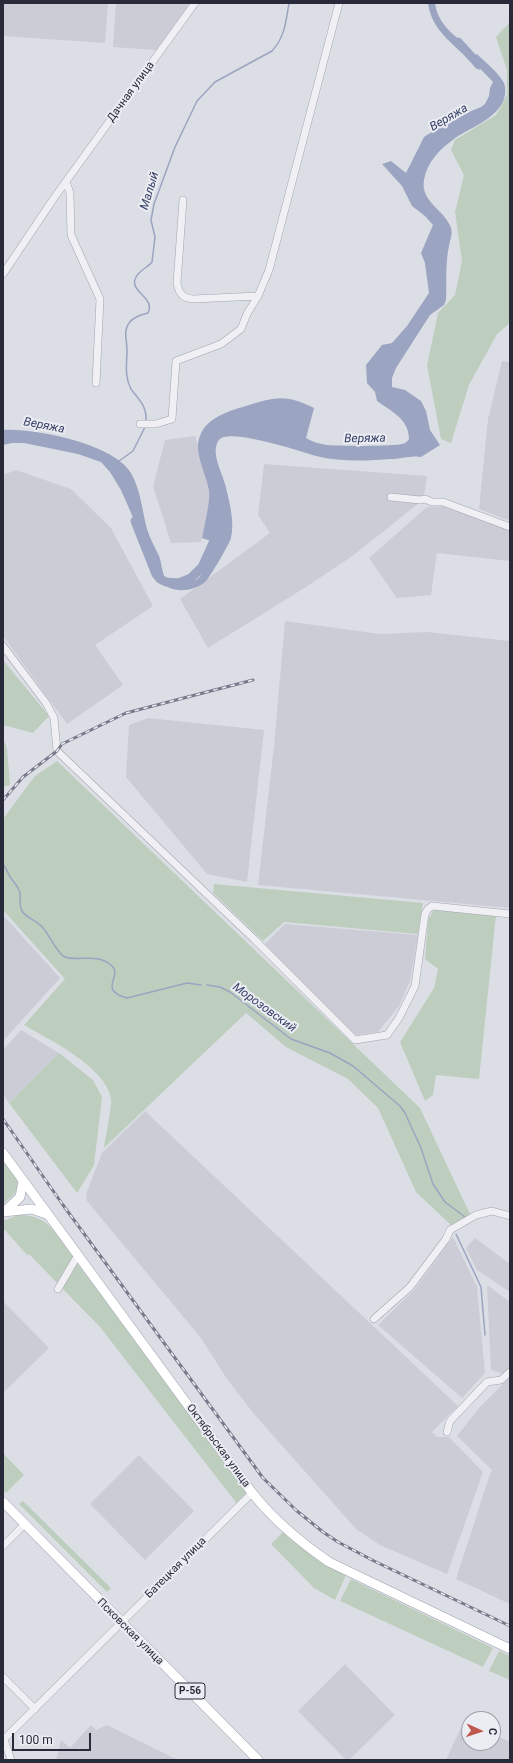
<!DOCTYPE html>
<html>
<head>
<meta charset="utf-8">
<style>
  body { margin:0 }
  #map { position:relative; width:513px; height:1763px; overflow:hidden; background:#dcdee5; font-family:Roboto,sans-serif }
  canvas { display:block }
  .frame { position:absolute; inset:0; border:4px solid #282a39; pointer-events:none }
  .north { position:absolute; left:461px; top:1711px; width:40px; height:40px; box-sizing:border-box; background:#ebedf3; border:1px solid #9d9fa9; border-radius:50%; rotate:93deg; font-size:11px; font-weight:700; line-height:16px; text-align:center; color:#282a39 }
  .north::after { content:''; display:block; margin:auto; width:14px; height:18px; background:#be594d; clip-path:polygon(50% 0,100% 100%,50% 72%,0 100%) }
  .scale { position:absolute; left:12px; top:1733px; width:79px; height:18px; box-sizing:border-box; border:2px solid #282a39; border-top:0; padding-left:5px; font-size:12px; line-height:14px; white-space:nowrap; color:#282a39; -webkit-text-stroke:3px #ebedf3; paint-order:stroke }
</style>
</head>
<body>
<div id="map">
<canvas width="513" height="1763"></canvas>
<div class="frame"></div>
<div class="north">С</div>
<div class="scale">100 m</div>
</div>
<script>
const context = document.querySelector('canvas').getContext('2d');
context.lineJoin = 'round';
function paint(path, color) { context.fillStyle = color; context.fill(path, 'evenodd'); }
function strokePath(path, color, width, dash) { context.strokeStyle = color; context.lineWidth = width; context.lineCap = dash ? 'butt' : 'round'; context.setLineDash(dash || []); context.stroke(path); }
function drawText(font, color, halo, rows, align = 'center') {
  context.font = font + ' Roboto,sans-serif'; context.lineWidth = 4; context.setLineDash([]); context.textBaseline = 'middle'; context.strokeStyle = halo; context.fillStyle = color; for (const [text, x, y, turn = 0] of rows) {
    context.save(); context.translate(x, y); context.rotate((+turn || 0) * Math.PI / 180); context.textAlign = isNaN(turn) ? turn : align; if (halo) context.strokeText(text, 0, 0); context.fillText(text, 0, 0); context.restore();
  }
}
const built = new Path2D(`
  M 3,3 L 108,3 L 105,43 L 3,36 Z
  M 116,3 L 190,3 L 156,50 L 113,47 Z
  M 502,361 L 510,362 L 510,521 L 479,509 L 488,419 Z
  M 195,436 L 213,491 L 201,542 L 171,543 L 153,486 L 165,440 Z
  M 264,464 L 427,476 L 424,496 L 418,504 L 351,557 L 306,587 L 208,648 L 180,599 L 270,533 L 258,515 Z
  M 16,470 L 71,489 L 111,528 L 153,606 L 95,645 L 123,685 L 67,724 L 3,636 L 3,475 Z
  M 443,506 L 510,530 L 510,561 L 437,553 L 431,595 L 397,598 L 369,558 L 427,507 Z
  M 285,621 L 380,634 L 427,632 L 510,641 L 510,908 L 258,885 L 274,746 Z
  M 148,718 L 264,730 L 247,882 L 207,874 L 126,777 L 129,725 Z
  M 3,915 L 60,978 L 3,1041 Z
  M 285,924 L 418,935 L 410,981 L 399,1006 L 378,1032 L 355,1035 L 325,1007 L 265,944 Z
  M 21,1030 L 59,1053 L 9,1103 L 3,1094 L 3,1050 Z
  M 145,1111 L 458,1406 L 432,1432 L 437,1437 L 449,1437 L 483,1472 L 447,1574 L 380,1545 L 356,1529 L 254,1414 L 227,1379 L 201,1338 L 87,1201 L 86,1194 L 102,1153 Z
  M 453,1237 L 477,1287 L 485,1373 L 462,1398 L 378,1325 L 415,1289 Z
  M 475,1238 L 510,1264 L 510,1292 L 477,1270 L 466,1248 Z
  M 487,1285 L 510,1302 L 510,1368 L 503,1374 L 491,1370 Z
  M 3,1301 L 49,1348 L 3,1393 Z
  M 510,1377 L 510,1604 L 456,1579 L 490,1474 L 492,1470 L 457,1436 L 479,1408 Z
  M 139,1455 L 194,1511 L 145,1560 L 90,1504 Z
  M 345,1664 L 395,1715 L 349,1760 L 346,1760 L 298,1711 Z
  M 464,1721 L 469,1723 L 469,1743 L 493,1743 L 493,1734 L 510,1742 L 510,1760 L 446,1760 Z
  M 91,1725 L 96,1730 L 107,1725 L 178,1760 L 56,1760 L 61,1740 L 70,1748 Z`);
const green = new Path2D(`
  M 510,22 L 510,323 L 497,334 L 469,385 L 451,443 L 441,439 L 427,365 L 438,313 L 455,295 L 462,261 L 455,212 L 464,175 L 451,150 L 455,140 L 496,115 L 507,95 L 507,70 L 496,37 Z
  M 3,660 L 49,716 L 33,733 L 3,725 Z
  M 3,738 L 7,748 L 10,785 L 3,787 Z
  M 57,761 L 420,1108 L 470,1214 L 453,1227 L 416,1192 L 378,1108 L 348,1079 L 286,1047 L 246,1013 L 104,1148 C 105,1138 112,1107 111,1099 C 106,1067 50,1040 24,1025 L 65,979 L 3,910 L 3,819 L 35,776 Z
  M 214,884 L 423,903 L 418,934 L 284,922 L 263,941 L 213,893 Z
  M 439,909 L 496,915 L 479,1079 L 436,1075 L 433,1095 L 425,1101 L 400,1042 L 434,988 L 438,969 L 425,959 L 428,920 L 433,911 Z
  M 59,1053 L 93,1080 L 102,1097 L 94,1165 L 77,1193 L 9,1103 Z
  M 3,1160 C 18,1180 27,1186 3,1204 Z
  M 18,1215 C 50,1214 57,1236 74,1258 L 58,1284 L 29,1254 L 27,1255 L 3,1228 L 3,1221 Z
  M 77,1263 L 250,1493 L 238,1505 L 100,1327 L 61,1287 Z
  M 3,1453 L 24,1475 L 6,1493 L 3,1490 Z
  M 23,1501 L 111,1588 L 107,1592 L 19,1504 Z
  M 284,1531 L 346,1575 L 335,1600 L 314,1588 L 271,1544 Z
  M 351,1579 L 493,1648 L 483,1667 L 340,1601 Z
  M 499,1651 L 510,1656 L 510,1680 L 489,1671 Z`);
const water = new Path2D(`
  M 428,3 L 435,3 C 438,25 454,34 469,49 L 462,53 C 446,38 431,26 428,3 Z
  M 477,54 C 486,63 498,72 504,83 C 513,114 470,127 454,139 C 440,149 427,162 424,180 C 420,202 445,210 451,228 C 453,234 450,240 449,246 C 445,264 447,282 446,300 L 444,305 L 430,315 L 396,368 L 392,378 L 392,387 L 405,390 L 421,401 L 426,411 L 430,430 L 440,445 L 421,457 C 415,455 399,459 391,459 C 367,461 340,462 316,456 C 302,452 228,427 219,440 C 210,452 222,472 225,484 C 229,500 235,521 231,538 C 230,543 209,579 205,582 C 193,592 169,595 160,579 L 121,490 L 110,472 L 101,462 L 78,454 L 24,443 L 12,443 L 3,445 L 3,430 C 35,428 114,444 131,473 C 141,491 142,510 147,529 C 150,539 155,547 159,556 C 162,563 162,577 168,582 C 172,585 178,585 183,584 C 203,581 200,574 209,559 C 212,553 215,549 217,543 L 202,538 C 204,528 211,499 209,490 C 207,478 197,457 198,445 C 200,420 225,412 246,406 C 276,397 285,394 314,408 L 306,438 C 313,442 320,444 327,445 C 337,446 399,447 405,443 C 406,442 408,441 409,439 C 409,419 391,411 377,401 L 375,392 L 367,383 L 366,365 L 382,345 L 392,343 L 407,326 L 429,293 L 425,263 L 421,253 L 433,225 L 425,216 L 412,206 L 402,186 L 382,164 L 391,161 L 406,173 L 424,137 L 450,120 L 481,107 L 485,104 L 489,96 L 490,88 L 493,82 L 470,58 Z`);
const stream = new Path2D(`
  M 146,421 C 147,406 139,400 131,389 C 124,376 127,363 127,350 C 127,340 123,331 129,323 C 133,317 141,315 148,313 C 156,297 128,292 136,277 C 139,271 148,267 152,262 L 155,237 L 151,220 L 154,204 L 175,147 L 197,101 L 215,82 L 272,51 C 285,37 286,21 289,3
  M 119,461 L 133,451 L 145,427
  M 3,864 C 6,868 8,873 10,877 C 13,881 17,885 19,890 C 22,896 18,904 22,911 C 27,919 37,920 43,928 C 49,934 58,955 65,957 C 82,962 96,952 112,966 C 123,976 97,990 127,998 L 187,983 L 201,985
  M 207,985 L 220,987 L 230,992 L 291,1039 L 330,1053 L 353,1066 L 400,1106 L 405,1113 L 421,1148 L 433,1184 L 445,1202 L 465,1217
  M 456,1234 L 481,1287 L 485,1335`);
const river = new Path2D(`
  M 458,42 L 479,65
  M 135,521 L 156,574 L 160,579 L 166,582 L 179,583 L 191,578 L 202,567 L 218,532`);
const minor = new Path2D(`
  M 66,182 L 70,193 L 71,235 L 100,299 L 96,383
  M 183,200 L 177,283 C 179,293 182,298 193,299 L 258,296
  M 3,274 L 54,198 L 195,3
  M 140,424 L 156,424 L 172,419 L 176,361 L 221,344 L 241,329 L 247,314 L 258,296 L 269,270 L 339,3
  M 391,497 L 420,500 L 425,499 L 432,502 L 443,502 L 510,527
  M 3,646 L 46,703 L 54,718 L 57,751 L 254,939 L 355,1040 L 387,1035 L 399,1018 L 415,986 L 425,914 L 428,909 L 432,906 L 510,914
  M 58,1289 L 78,1255
  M 374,1319 L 410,1287 L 446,1239 L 450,1230 L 476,1215 L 492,1211 L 510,1216
  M 447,1432 L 450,1421 L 487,1382 L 501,1380 L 510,1372
  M 3,1546 L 25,1524
  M 3,1677 L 35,1709
  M 4,1739 L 11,1760
  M 3,1740 L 252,1493`);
const major = new Path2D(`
  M 3,1153 L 250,1490 C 272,1519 300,1542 329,1562 L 510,1649
  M 3,1212 L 32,1209 L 46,1214
  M 4,1212 L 20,1197 L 23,1181
  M 3,1502 L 258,1760`);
const rail = new Path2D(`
  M 3,800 L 23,777 L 57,751 L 62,744 L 126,713 L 253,680
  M 3,1119 L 63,1205 L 263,1478 L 297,1511 L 323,1532 L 338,1542 L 374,1561 L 510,1626`);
const shields = [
  [190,1691,30]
];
const shieldNames = [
  ["Р-56",190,1691]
];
const streetNames = [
  ["Дачная улица",131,92,-54],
  ["Октябрьская улица",218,1446,54],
  ["Батецкая улица",176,1568,-45],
  ["Псковская улица",130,1632,45]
];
const waterNames = [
  ["Веряжа",449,118,-30],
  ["Малый",150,191,-73],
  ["Веряжа",44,426,11],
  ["Веряжа",365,439,-1],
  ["Морозовский",264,1008,36]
];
paint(built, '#cbccd5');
paint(green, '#becebe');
paint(water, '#9ba4c1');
strokePath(stream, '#9ba4c1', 1.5);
strokePath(river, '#9ba4c1', 9);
strokePath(minor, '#a2a4ae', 8);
strokePath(major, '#9da0af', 10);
strokePath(minor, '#efeff4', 7);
strokePath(major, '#fff', 9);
strokePath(rail, '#787a8c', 3);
strokePath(rail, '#ebedf3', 1.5, [4.5]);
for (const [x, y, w] of shields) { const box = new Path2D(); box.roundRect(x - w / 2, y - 8, w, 16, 3); context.fillStyle = '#ebedf3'; context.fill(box); strokePath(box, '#282a39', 1); }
drawText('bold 10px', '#282a39', null, shieldNames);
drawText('11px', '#282a39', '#ebedf3', streetNames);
drawText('italic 12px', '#374068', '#ebedf3', waterNames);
</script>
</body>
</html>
